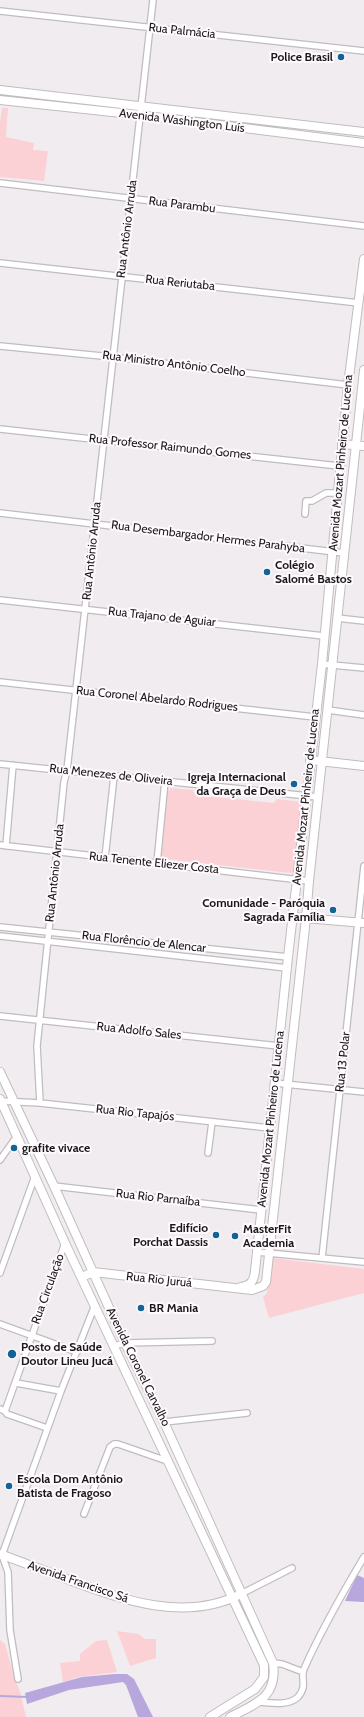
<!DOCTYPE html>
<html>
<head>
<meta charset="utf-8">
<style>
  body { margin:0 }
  canvas { display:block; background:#f1ecf0 }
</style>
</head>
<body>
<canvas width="364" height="1717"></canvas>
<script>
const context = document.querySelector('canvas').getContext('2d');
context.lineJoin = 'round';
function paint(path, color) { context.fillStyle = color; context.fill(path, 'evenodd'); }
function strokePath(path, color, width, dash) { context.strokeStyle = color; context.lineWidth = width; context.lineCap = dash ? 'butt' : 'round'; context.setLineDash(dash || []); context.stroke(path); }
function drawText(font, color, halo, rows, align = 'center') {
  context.font = font + ' Cabin,sans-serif'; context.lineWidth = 4; context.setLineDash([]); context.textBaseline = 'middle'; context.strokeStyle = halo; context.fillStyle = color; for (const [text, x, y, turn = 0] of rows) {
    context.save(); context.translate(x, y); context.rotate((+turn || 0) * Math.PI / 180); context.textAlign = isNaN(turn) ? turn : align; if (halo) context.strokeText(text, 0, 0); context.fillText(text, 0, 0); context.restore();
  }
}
const green = new Path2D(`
  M 2,108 L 8,108 L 6,137 L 34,143 L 33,150 L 48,151 L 44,181 L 0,177 L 0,122 Z
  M 171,788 L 193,790 L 195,795 L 274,803 L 277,799 L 302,802 L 296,869 L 291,873 L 164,859 L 160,854 L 167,792 Z
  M 272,1258 L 364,1269 L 364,1293 L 269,1318 L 263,1297 L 267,1293 Z
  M 117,1631 L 138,1634 L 145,1639 L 156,1639 L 156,1658 L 130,1666 Z
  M 0,1640 L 5,1644 L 15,1680 L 20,1691 L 26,1717 L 0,1717 Z
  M 107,1640 L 117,1672 L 79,1677 L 63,1682 L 60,1663 L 80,1661 L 80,1654 L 96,1641 Z`);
const water = new Path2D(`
  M 357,1575 L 364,1578 L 364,1602 L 345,1601 Z
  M 115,1674 L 127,1674 L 134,1679 L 153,1717 L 138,1717 L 126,1685 L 123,1682 L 69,1690 L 27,1704 L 25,1693 L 82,1677 Z`);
const stream = new Path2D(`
  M 0,1696 L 27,1697`);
const street = new Path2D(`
  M 0,11 L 364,51
  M 0,183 L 364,226
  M 0,263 L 359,303
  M 0,346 L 112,357 L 348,385
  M 0,429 L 339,466
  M 0,513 L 344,553
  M 305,514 L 306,501 L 312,501 L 326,493 L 338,493
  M 0,600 L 324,636
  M 337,618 L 364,621
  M 322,664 L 364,668
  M 0,682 L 315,717
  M 328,710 L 364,715
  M 0,764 L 318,797
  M 0,845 L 309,881
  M 6,846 L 13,765
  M 105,858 L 114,776
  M 157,863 L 165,781
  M 0,927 L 288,957
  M 0,936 L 287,968
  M 0,1016 L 279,1046
  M 275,1083 L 364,1092
  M 1,1101 L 40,1103 L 270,1128
  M 40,1103 L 37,1046 L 64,782 L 67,770 C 95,514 123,257 153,0
  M 208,1153 L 212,1122
  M 0,1160 L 17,1136
  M 54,1186 L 261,1210
  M 257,1252 L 364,1262
  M 322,1258 L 364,866
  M 0,1273 L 35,1176
  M 0,1324 L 77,1352
  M 114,1346 L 125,1343 L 212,1341
  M 16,1383 L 61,1391
  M 0,1409 L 5,1411 L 7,1414 L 47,1428
  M 5,1411 L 65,1243
  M 164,1422 L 247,1413
  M 84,1514 L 110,1447 L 114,1444 L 118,1444 L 167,1461
  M 241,1594 L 292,1568
  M 273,1663 L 282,1664 L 303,1672
  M 18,1679 L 10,1630 L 8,1572 L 2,1555 L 61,1391 L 95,1305
  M 259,1702 C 270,1703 289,1706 298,1697 C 308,1686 300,1678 304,1669 C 321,1630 342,1594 364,1557`);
const secondary = new Path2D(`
  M 0,90 L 364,132
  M 0,100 L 140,115 L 364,143
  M 342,444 L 364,446
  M 310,760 L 364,766
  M 293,917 L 364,923
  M 82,1277 L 93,1272 L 252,1290 L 263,1286 L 266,1282 L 306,918 L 309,881 L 364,370
  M 241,1287 C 251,1285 254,1281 255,1271 L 288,957 L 322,664 L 348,385 L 364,259
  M 0,1554 C 24,1563 48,1572 72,1581 C 126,1601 186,1622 241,1594`);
const primary = new Path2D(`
  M 0,1072 L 54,1186 L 125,1343 L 164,1422 L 273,1663 C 278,1697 256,1704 230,1717
  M 0,1099 L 65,1243 L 264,1665 L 264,1677 L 255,1689 L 210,1717`);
const markers = [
  [341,57,4,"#126496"],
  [267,572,4,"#126496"],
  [294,784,4,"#126496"],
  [333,910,4,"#126496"],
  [14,1148,4,"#126496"],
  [216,1235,4,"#126496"],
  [235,1236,4,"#126496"],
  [141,1308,4,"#126496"],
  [12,1354,5,"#126496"],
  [9,1486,4,"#126496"]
];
const streetNames = [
  ["Rua Palmácia",182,31,6],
  ["Avenida Washington Luís",182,121,7],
  ["Rua Parambu",182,205,7],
  ["Rua Antônio Arruda",127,229,-83],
  ["Rua Reriutaba",180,283,6],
  ["Rua Ministro Antônio Coelho",174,364,7],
  ["Rua Professor Raimundo Gomes",170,447,6],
  ["Avenida Mozart Pinheiro de Lucena",341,463,-85],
  ["Rua Desembargador Hermes Parahyba",208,537,7],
  ["Rua Antônio Arruda",92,551,-84],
  ["Rua Trajano de Aguiar",162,617,6],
  ["Rua Coronel Abelardo Rodrigues",157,699,6],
  ["Rua Menezes de Oliveira",111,775,6],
  ["Avenida Mozart Pinheiro de Lucena",306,797,-84],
  ["Rua Tenente Eliezer Costa",154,863,6],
  ["Rua Antônio Arruda",55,873,-84],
  ["Rua Florêncio de Alencar",144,942,6],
  ["Rua Adolfo Sales",139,1031,6],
  ["Rua 13 Polar",343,1062,-84],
  ["Rua Rio Tapajós",135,1113,6],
  ["Avenida Mozart Pinheiro de Lucena",271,1119,-84],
  ["Rua Rio Parnaíba",158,1198,6],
  ["Rua Rio Juruá",159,1280,6],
  ["Rua Circulação",48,1289,-70],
  ["Avenida Coronel Carvalho",138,1367,64],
  ["Avenida Francisco Sá",78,1582,19]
];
const poiNames = [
  ["Police Brasil",333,57,"right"],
  ["Colégio",275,565],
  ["Salomé Bastos",275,579],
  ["Igreja Internacional",286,777,"right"],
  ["da Graça de Deus",286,791,"right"],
  ["Comunidade - Paróquia",325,903,"right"],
  ["Sagrada Família",325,917,"right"],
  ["grafite vivace",22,1148],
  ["Edifício",208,1228,"right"],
  ["Porchat Dassis",208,1242,"right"],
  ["MasterFit",243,1229],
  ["Academia",243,1243],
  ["BR Mania",149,1308],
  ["Posto de Saúde",21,1347],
  ["Doutor Lineu Jucá",21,1361],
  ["Escola Dom Antônio",17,1479],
  ["Batista de Fragoso",17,1493]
];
paint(green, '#fcd1d5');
paint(water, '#b7a7dd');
strokePath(stream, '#b7a7dd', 2);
strokePath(street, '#c1bcbf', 8);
strokePath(secondary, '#c1bcbf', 10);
strokePath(primary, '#c1bcbf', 10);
strokePath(street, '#fff', 5.5);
strokePath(secondary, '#fff', 8);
strokePath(primary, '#fff', 8);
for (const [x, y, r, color] of markers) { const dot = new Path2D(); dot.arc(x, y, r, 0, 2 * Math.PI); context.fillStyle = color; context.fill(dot); strokePath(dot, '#fffafe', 1.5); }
drawText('12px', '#1a1819', '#fffafe', streetNames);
drawText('bold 12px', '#1a1819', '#fffafe', poiNames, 'left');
</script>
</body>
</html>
